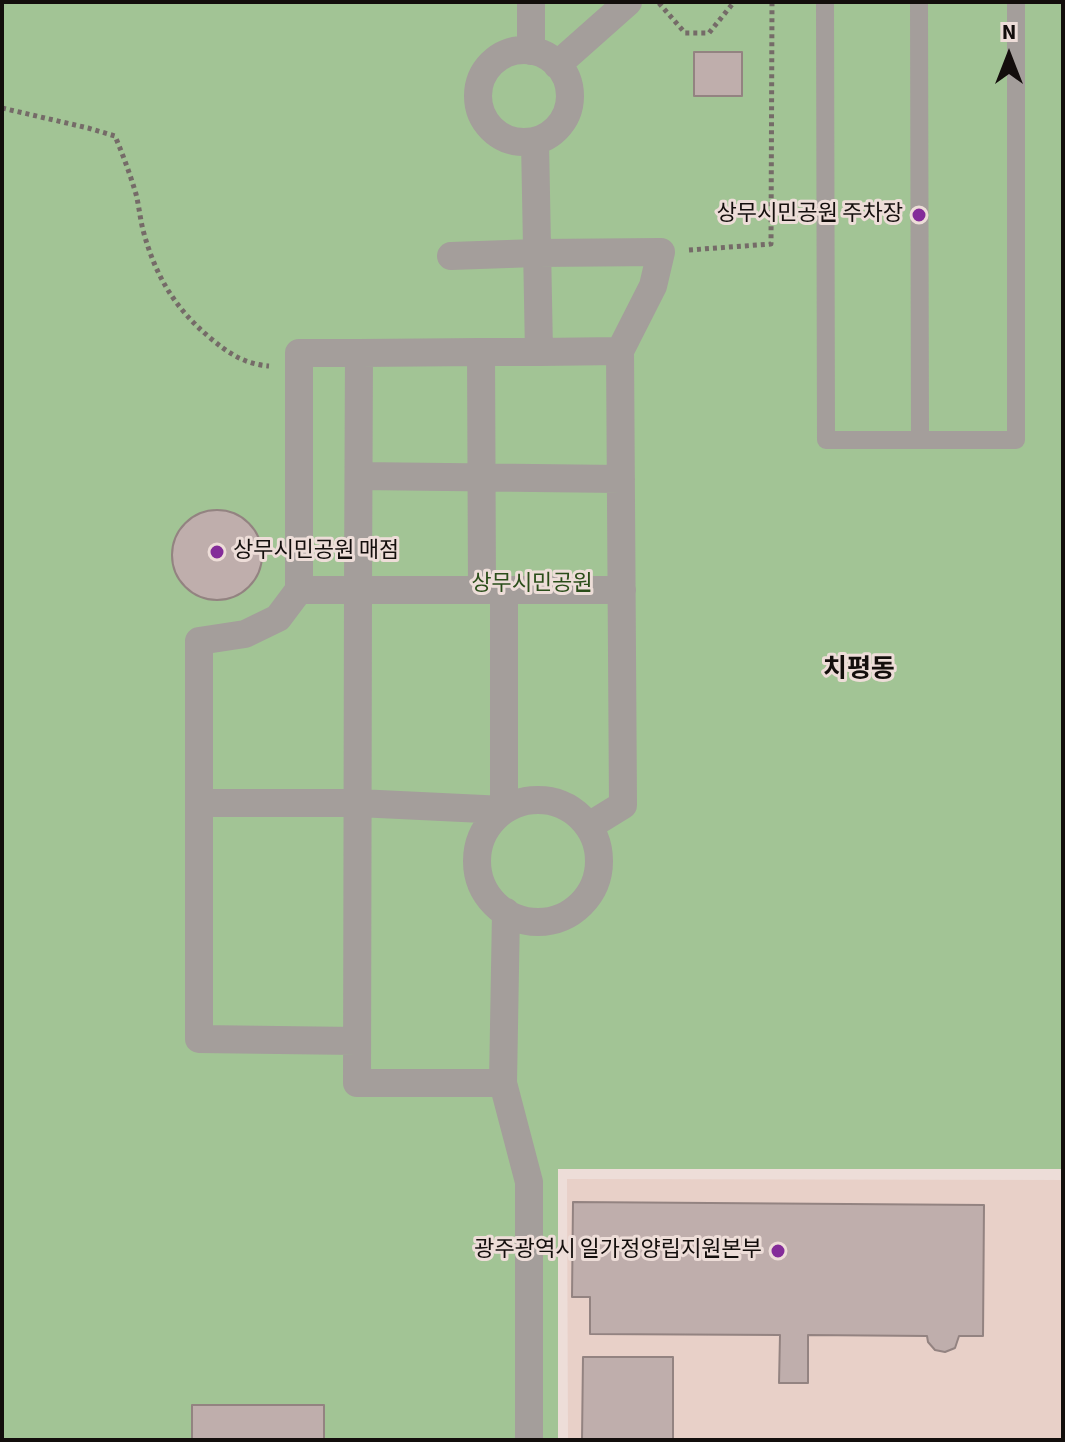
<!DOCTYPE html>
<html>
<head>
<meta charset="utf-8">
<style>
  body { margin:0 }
  #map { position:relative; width:1065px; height:1442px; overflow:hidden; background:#edddd8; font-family:"Source Sans 3",sans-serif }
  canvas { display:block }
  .frame { position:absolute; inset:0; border:4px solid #130e0c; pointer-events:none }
  .north { position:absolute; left:969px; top:16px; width:80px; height:80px; -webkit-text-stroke:6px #edddd8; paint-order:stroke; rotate:0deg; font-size:22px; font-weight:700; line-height:32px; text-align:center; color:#130e0c }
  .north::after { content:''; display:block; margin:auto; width:28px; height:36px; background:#130e0c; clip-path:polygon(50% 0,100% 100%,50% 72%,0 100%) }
</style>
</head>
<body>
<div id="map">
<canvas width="1065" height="1442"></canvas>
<div class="frame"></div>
<div class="north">N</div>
</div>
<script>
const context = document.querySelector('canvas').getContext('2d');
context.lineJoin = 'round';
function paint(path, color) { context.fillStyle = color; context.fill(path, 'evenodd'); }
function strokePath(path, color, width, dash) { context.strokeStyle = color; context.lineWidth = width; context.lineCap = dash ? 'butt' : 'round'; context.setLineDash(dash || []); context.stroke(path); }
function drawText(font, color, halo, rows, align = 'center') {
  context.font = font + ' "Source Sans 3","Noto Sans KR",sans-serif'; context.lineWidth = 6; context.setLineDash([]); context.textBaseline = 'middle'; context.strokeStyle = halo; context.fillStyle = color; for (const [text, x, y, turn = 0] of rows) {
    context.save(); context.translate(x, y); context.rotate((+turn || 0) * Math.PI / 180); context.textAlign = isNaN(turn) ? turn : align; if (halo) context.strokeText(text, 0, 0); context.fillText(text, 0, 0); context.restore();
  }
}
const built = new Path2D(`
  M 567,1179 L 1063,1180 L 1063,1440 L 568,1440 Z`);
const green = new Path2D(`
  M 2,2 L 1063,2 L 1063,1169 L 558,1169 L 558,1440 L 2,1440 Z`);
const building = new Path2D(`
  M 694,52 L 742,52 L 742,96 L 694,96 Z
  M172 555a45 45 0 1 1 90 0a45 45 0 1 1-90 0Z
  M 573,1202 L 984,1205 L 983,1336 L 959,1336 L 955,1348 L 945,1352 L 935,1350 L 928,1342 L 927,1336 L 808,1335 L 808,1383 L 779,1383 L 780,1335 L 590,1334 L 590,1297 L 572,1297 Z
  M 583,1357 L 673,1357 L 673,1440 L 582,1440 Z
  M 192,1405 L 324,1405 L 324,1440 L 192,1440 Z`);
const path = new Path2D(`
  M 659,3 L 685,33 L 709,33 L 734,2
  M 2,108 L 88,128 L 115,136 C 123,155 130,174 136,194 C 139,206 140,218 143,230 C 155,275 174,307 209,337 C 228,353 244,364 269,366
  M 689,250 L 771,244 L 772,2`);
const service = new Path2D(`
  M 825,2 L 826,440 L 920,440 L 919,2
  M 920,440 L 1016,440 L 1016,2`);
const pedestrian = new Path2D(`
  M478 96a46 46 0 1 1 92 0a46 46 0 1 1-92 0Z
  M 531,51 L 531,2
  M 557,65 L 628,2
  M 535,141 L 539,352 L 481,352 L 482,590 L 622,590
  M 451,256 L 536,253 L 661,252 L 653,286 L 620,351
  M 481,352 L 359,353 L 358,590 L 482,590
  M 539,352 L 620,351 L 623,805 L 589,826
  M 359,353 L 299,353 L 299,590 L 358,590 L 357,1083 L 503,1083
  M 359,476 L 621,479
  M 299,590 L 278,618 L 245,634 L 199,641 L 199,1039 L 357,1041
  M477 861a61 61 0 1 1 122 0a61 61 0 1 1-122 0Z
  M 199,803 L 358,803 L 504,810 L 504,590
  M 506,912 L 503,1083 L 529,1182 L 529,1440`);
const markers = [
  [919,215,8,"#842c99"],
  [217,552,8,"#842c99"],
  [778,1251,8,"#842c99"]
];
const poiNames = [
  ["상무시민공원 주차장",903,215],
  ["상무시민공원 매점",233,552,"left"],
  ["광주광역시 일가정양립지원본부",762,1251]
];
const parkNames = [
  ["상무시민공원",532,585]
];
const quarterNames = [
  ["치평동",859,671]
];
paint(built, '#e8d0c8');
paint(green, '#a2c495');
paint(building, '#bfaeac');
strokePath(building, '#938381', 2);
strokePath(path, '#756b68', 5, [4, 4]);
strokePath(service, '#a49e9b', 18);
strokePath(pedestrian, '#a49e9b', 28);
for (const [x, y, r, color] of markers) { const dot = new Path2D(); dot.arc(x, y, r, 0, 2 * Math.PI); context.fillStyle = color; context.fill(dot); strokePath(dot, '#edddd8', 3); }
drawText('22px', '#130e0c', '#edddd8', poiNames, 'right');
drawText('22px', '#2a4d19', '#edddd8', parkNames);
drawText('bold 26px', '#130e0c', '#edddd8', quarterNames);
</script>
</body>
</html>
